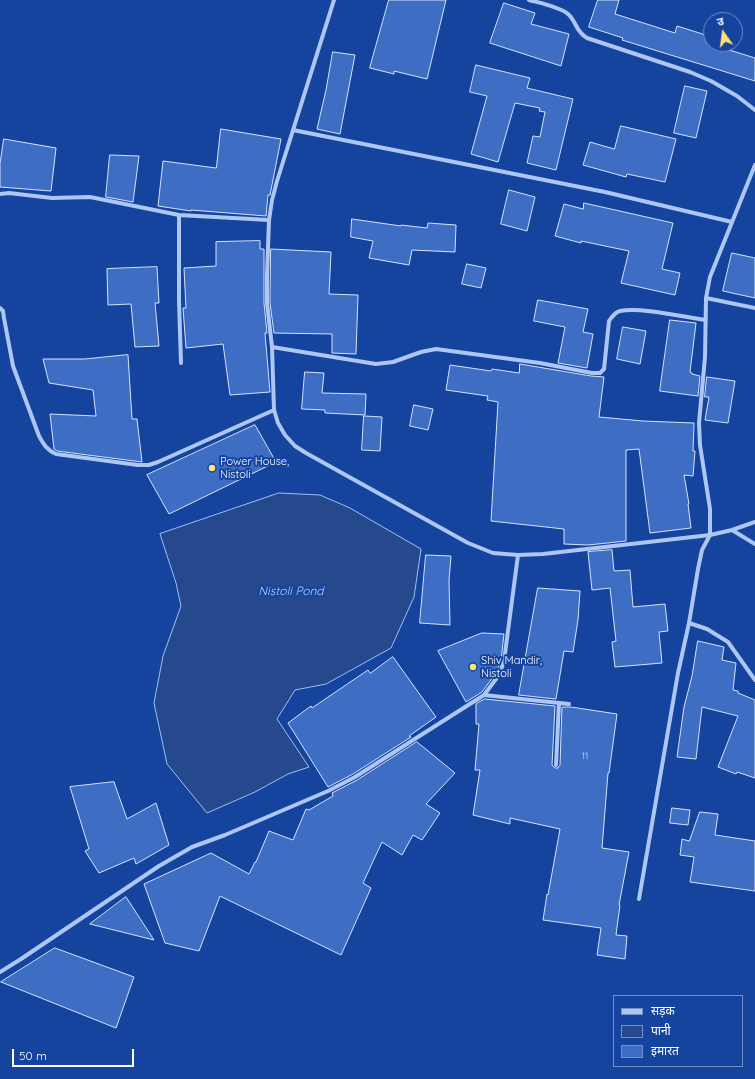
<!DOCTYPE html>
<html>
<head>
<meta charset="utf-8">
<style>
  body { margin:0 }
  #map { position:relative; width:755px; height:1079px; overflow:hidden; background:#15449e; font-family:Quicksand,"Noto Sans Devanagari",sans-serif }
  canvas { display:block }
  .legend { position:absolute; left:613px; top:995px; width:130px; height:72px; box-sizing:border-box; background:#15449e; border:1px solid #738fc5; margin:0; padding:5px 7px; list-style:none; font-size:12px; color:#fff }
  .legend li { display:flex; align-items:center; gap:8px; height:20px }
  .legend b { width:20px; border:1px solid #738fc5 }
  .north { position:absolute; left:703px; top:12px; width:40px; height:40px; box-sizing:border-box; background:#15449e; border:1px solid #738fc5; border-radius:50%; rotate:346deg; font-size:11px; font-weight:700; line-height:16px; text-align:center; color:#fff }
  .north::after { content:''; display:block; margin:auto; width:14px; height:18px; background:#ffe36f; clip-path:polygon(50% 0,100% 100%,50% 72%,0 100%) }
  .scale { position:absolute; left:12px; top:1049px; width:122px; height:18px; box-sizing:border-box; border:2px solid #fff; border-top:0; padding-left:5px; font-size:12px; line-height:14px; white-space:nowrap; color:#fff; -webkit-text-stroke:3px #15449e; paint-order:stroke }
</style>
</head>
<body>
<div id="map">
<canvas width="755" height="1079"></canvas>
<ul class="legend">
<li><b style="height:5px;background:#adc6f3"></b>सड़क</li>
<li><b style="height:11px;background:#26488c"></b>पानी</li>
<li><b style="height:11px;background:#3e6dc4"></b>इमारत</li>
</ul>
<div class="north">उ</div>
<div class="scale">50 m</div>
</div>
<script>
const context = document.querySelector('canvas').getContext('2d');
context.lineJoin = 'round';
function paint(path, color) { context.fillStyle = color; context.fill(path, 'evenodd'); }
function strokePath(path, color, width, dash) { context.strokeStyle = color; context.lineWidth = width; context.lineCap = dash ? 'butt' : 'round'; context.setLineDash(dash || []); context.stroke(path); }
function drawText(font, color, halo, rows, align = 'center') {
  context.font = font + ' Quicksand,sans-serif'; context.lineWidth = 4; context.setLineDash([]); context.textBaseline = 'middle'; context.strokeStyle = halo; context.fillStyle = color; for (const [text, x, y, turn = 0] of rows) {
    context.save(); context.translate(x, y); context.rotate((+turn || 0) * Math.PI / 180); context.textAlign = isNaN(turn) ? turn : align; if (halo) context.strokeText(text, 0, 0); context.fillText(text, 0, 0); context.restore();
  }
}
const water = new Path2D(`
  M 279,493 L 320,495 L 350,508 L 421,549 L 414,597 L 391,648 L 326,684 L 295,690 L 277,719 L 309,767 L 288,774 L 255,792 L 207,813 L 167,764 L 154,703 L 163,656 L 181,606 L 176,583 L 160,534 Z`);
const building = new Path2D(`
  M 389,0 L 446,0 L 427,79 L 394,71 L 394,74 L 370,68 Z
  M 598,0 L 619,0 L 615,14 L 675,33 L 677,26 L 709,36 L 707,43 L 755,58 L 755,81 L 622,40 L 623,38 L 589,27 Z
  M 504,3 L 535,13 L 531,24 L 569,34 L 561,66 L 490,43 Z
  M 333,52 L 355,55 L 340,134 L 317,129 L 326,90 Z
  M 476,65 L 530,78 L 527,88 L 573,99 L 556,170 L 527,163 L 533,136 L 540,137 L 545,112 L 539,111 L 540,108 L 515,103 L 498,162 L 471,154 L 487,96 L 470,92 Z
  M 685,86 L 707,91 L 696,138 L 674,133 Z
  M 621,126 L 676,139 L 665,182 L 627,174 L 626,177 L 583,165 L 590,142 L 614,149 Z
  M 221,129 L 281,139 L 270,195 L 268,195 L 266,216 L 191,210 L 191,211 L 158,206 L 163,161 L 216,168 Z
  M 4,139 L 56,148 L 51,191 L 0,187 L 0,164 Z
  M 110,155 L 139,156 L 133,202 L 106,197 Z
  M 509,190 L 535,197 L 527,231 L 501,224 Z
  M 584,203 L 673,223 L 662,269 L 680,273 L 675,295 L 621,283 L 629,251 L 581,241 L 581,243 L 555,236 L 564,204 L 583,209 Z
  M 352,219 L 401,226 L 401,225 L 427,228 L 428,223 L 456,225 L 455,252 L 412,250 L 409,265 L 369,258 L 373,241 L 351,237 Z
  M 260,241 L 260,249 L 264,249 L 264,303 L 267,333 L 265,333 L 270,392 L 230,395 L 223,344 L 186,348 L 183,308 L 186,308 L 184,268 L 216,266 L 216,242 Z
  M 271,249 L 331,252 L 329,294 L 358,295 L 356,354 L 332,353 L 332,334 L 274,333 L 270,303 Z
  M 732,253 L 755,258 L 755,298 L 723,291 Z
  M 467,264 L 486,268 L 481,288 L 462,284 Z
  M 157,267 L 159,303 L 155,303 L 159,346 L 135,347 L 131,304 L 108,305 L 107,269 Z
  M 538,300 L 588,309 L 583,332 L 593,334 L 587,368 L 558,363 L 565,327 L 534,321 Z
  M 670,320 L 696,323 L 690,372 L 692,373 L 692,374 L 700,376 L 698,396 L 660,391 Z
  M 623,327 L 646,331 L 640,364 L 617,359 Z
  M 128,355 L 132,419 L 137,419 L 142,462 L 57,451 L 54,449 L 50,414 L 96,416 L 93,390 L 49,383 L 43,359 L 84,359 Z
  M 520,364 L 591,376 L 604,377 L 599,417 L 643,421 L 694,423 L 693,451 L 695,451 L 693,476 L 684,475 L 689,504 L 688,504 L 691,528 L 650,533 L 639,449 L 626,450 L 626,541 L 588,545 L 564,544 L 564,529 L 491,521 L 498,402 L 487,400 L 488,396 L 446,390 L 450,365 L 491,371 L 492,369 L 519,373 Z
  M 305,372 L 324,373 L 322,393 L 366,394 L 365,415 L 325,413 L 325,410 L 302,409 Z
  M 707,377 L 735,381 L 728,423 L 705,420 L 709,397 L 705,397 Z
  M 414,405 L 433,409 L 428,430 L 410,426 Z
  M 364,416 L 382,417 L 380,451 L 362,450 Z
  M 255,425 L 276,462 L 169,514 L 147,475 Z
  M 612,550 L 614,571 L 630,570 L 633,607 L 665,604 L 668,631 L 659,632 L 662,663 L 615,667 L 612,642 L 616,641 L 610,588 L 592,590 L 588,552 Z
  M 426,555 L 451,556 L 449,580 L 450,625 L 420,623 Z
  M 538,588 L 580,591 L 578,620 L 573,652 L 564,651 L 556,699 L 519,695 Z
  M 482,633 L 504,634 L 501,660 L 496,673 L 482,692 L 466,702 L 438,651 Z
  M 698,641 L 724,647 L 722,660 L 736,663 L 733,690 L 738,691 L 738,693 L 755,700 L 755,778 L 737,772 L 736,774 L 718,767 L 738,716 L 702,707 L 696,759 L 677,757 L 684,707 L 692,676 Z
  M 393,657 L 436,717 L 409,736 L 411,737 L 353,774 L 328,787 L 288,723 L 311,706 L 312,708 L 368,670 L 370,673 Z
  M 485,699 L 555,706 L 552,765 L 555,768 L 558,768 L 560,765 L 562,707 L 571,707 L 617,714 L 609,773 L 608,773 L 602,848 L 629,852 L 619,905 L 620,905 L 616,935 L 627,936 L 625,959 L 597,955 L 601,928 L 543,920 L 547,894 L 548,895 L 560,829 L 510,818 L 510,824 L 473,815 L 480,770 L 475,770 L 479,724 L 476,724 L 476,704 Z
  M 417,742 L 455,773 L 426,804 L 440,813 L 422,840 L 413,835 L 402,855 L 382,842 L 363,883 L 371,888 L 341,955 L 220,896 L 199,951 L 165,943 L 144,884 L 211,853 L 249,874 L 255,862 L 256,862 L 269,831 L 293,840 L 306,809 L 309,810 L 333,796 L 332,793 L 357,780 Z
  M 114,782 L 127,819 L 156,803 L 169,845 L 136,864 L 134,858 L 99,873 L 85,851 L 89,849 L 70,787 Z
  M 672,808 L 690,810 L 688,825 L 670,823 Z
  M 700,812 L 718,814 L 715,835 L 755,841 L 755,891 L 690,882 L 694,857 L 680,855 L 682,839 L 689,841 Z
  M 126,897 L 154,940 L 90,924 Z
  M 55,948 L 134,977 L 116,1028 L 1,982 Z`);
const minor = new Path2D(`
  M 334,0 L 277,181 L 272,200 L 269,220 L 267,275 L 267,303 L 272,347 L 274,410 L 278,423 L 285,435 L 295,446 L 306,453 L 468,543 L 493,553 L 518,555 L 543,554 L 710,535 L 732,530 L 755,522
  M 529,0 C 540,3 560,7 568,14 C 577,22 575,31 587,38 L 690,72 L 711,81 L 737,96 L 755,110
  M 293,130 L 605,192 L 732,222
  M 0,194 L 9,193 L 52,198 L 90,197 L 179,215 L 269,220
  M 179,215 L 179,301 L 181,363
  M 706,298 L 755,308
  M 0,308 L 3,311 L 4,318 L 13,366 L 39,436 C 44,445 47,450 56,454 L 138,465 L 149,465 L 158,462 L 274,410
  M 272,347 L 376,364 L 393,362 L 421,352 L 436,349 L 540,363 L 592,373 L 600,373 L 604,369 L 609,321 C 612,317 615,312 620,311 C 642,307 683,317 706,320
  M 732,530 L 755,544
  M 689,623 L 707,629 L 728,642 L 755,680
  M 484,695 L 569,704
  M 556,765 L 559,703
  M 639,899 L 678,673 L 689,623 L 698,569 L 702,550 L 710,535 L 710,509 L 700,445 L 699,423 L 705,357 L 706,298 L 710,277 L 716,262 L 755,165
  M 0,972 L 21,959 L 159,866 L 192,847 L 225,835 L 328,791 L 355,777 L 484,695 L 499,675 L 504,661 L 518,555`);
const markers = [
  [212,468,4,"#ffe36f"],
  [473,667,4,"#ffe36f"]
];
const numberNames = [
  ["11",585,756]
];
const poiNames = [
  ["Power House,",220,462],
  ["Nistoli",220,475],
  ["Shiv Mandir,",481,661],
  ["Nistoli",481,674]
];
const waterNames = [
  ["Nistoli Pond",291,591]
];
paint(water, '#26488c');
strokePath(water, '#9fbff6', 1);
paint(building, '#3e6dc4');
strokePath(building, '#d5e3fd', 1);
strokePath(minor, '#adc6f3', 4);
for (const [x, y, r, color] of markers) { const dot = new Path2D(); dot.arc(x, y, r, 0, 2 * Math.PI); context.fillStyle = color; context.fill(dot); strokePath(dot, '#15449e', 1.5); }
drawText('9px', '#cfdaf0', null, numberNames);
drawText('11px', '#fff', '#15449e', poiNames, 'left');
drawText('italic 12px', '#bad1f9', '#15449e', waterNames);
</script>
</body>
</html>
